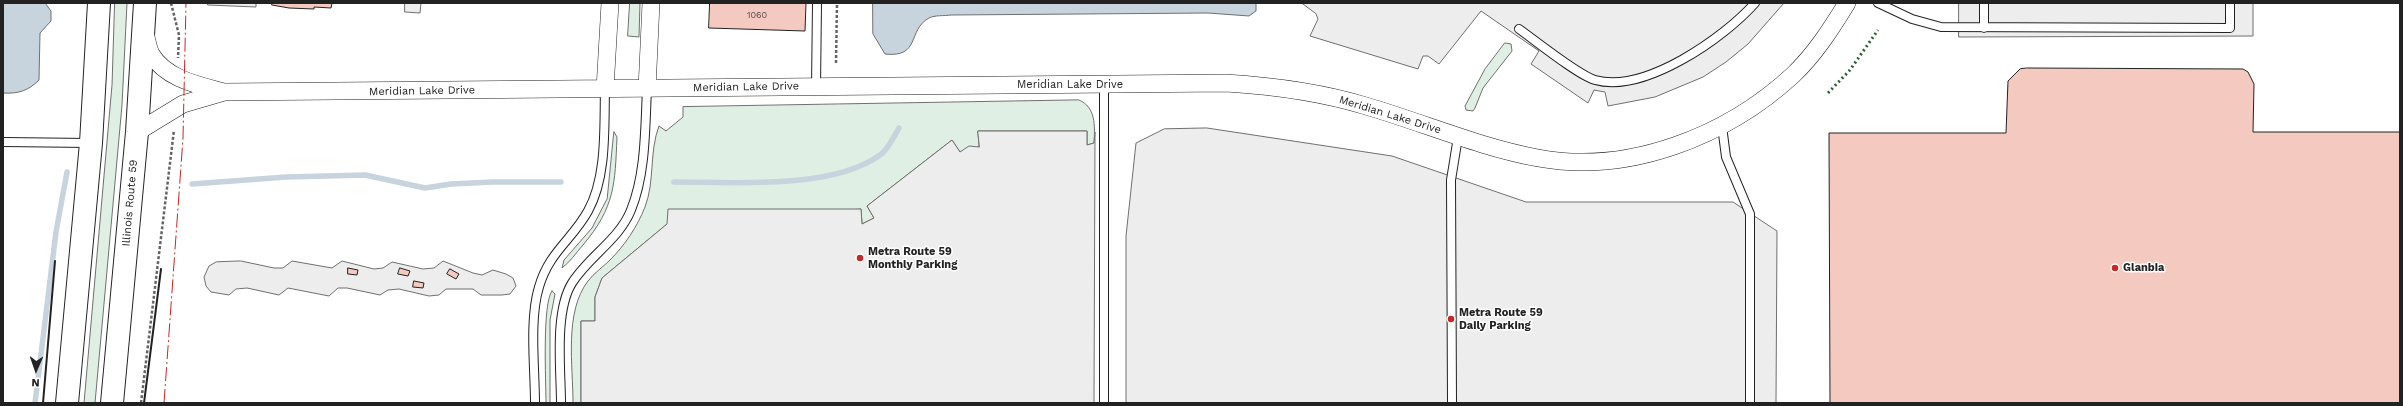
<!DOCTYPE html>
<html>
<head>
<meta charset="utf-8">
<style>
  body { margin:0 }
  #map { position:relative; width:2403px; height:406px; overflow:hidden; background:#fff; font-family:"Work Sans",sans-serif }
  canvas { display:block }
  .frame { position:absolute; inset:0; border:4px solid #222; pointer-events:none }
  .north { position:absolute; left:16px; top:350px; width:40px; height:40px; -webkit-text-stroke:3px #fff; paint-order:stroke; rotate:182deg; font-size:11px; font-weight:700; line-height:16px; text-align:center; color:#222 }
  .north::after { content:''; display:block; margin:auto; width:14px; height:18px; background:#222; clip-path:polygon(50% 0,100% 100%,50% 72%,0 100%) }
</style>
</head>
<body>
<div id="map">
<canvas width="2403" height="406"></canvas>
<div class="frame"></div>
<div class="north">N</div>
</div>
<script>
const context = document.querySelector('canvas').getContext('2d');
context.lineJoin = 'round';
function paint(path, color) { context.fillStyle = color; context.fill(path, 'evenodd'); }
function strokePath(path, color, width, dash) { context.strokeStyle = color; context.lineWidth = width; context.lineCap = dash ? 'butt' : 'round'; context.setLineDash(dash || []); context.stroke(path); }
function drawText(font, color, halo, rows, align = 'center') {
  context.font = font + ' "Work Sans",sans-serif'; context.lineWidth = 3; context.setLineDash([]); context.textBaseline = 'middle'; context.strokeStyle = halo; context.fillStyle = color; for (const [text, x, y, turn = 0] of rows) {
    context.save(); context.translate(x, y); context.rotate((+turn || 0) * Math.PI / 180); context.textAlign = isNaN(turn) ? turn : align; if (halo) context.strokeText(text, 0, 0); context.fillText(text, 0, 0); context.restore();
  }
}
const green = new Path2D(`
  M 115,3 L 127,3 L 122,105 L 95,403 L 84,403 L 112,85 Z
  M 630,3 L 640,3 L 639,37 L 628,36 Z
  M 1505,43 L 1511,44 L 1512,51 L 1483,88 L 1475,108 L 1473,111 L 1466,110 L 1465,106 L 1485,69 Z
  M 1079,100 C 1096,107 1095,126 1094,143 L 1087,145 L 1087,131 L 978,131 L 979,147 L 960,152 L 952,140 L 867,206 L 874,218 L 862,224 L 861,209 L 667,224 L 602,278 L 595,297 L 595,321 L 581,321 L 581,403 L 573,403 C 573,366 564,312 588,281 C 594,273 603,267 610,260 C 625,245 637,227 645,207 C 655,181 649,152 659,126 L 666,131 L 683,117 L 683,107 Z
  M 614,132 L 617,137 C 615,184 615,207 583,245 C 576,253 570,262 562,268 L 564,260 L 592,228 L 607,199 Z
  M 552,291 L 555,294 L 550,320 L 550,403 L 546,403 C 546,383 542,303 552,291 Z`);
const parking = new Path2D(`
  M 208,3 L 256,3 L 256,7 L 208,5 Z
  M 405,3 L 421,3 L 420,13 L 405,12 Z
  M 1302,3 L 1784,3 L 1748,44 L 1726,62 L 1703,77 L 1655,97 L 1608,106 L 1605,92 L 1594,90 L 1588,103 L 1531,64 L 1539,51 L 1481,11 L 1439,64 L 1428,56 L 1423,56 L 1418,69 L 1310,36 L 1318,19 L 1316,14 Z
  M 1959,3 L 2253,3 L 2253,36 L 1959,37 Z
  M 1207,128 L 1392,156 L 1526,202 L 1733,202 L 1777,231 L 1776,403 L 1126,403 L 1126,236 L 1136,143 L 1164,129 Z
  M 978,131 L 1087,131 L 1087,145 L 1094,143 L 1095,132 L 1094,403 L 581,403 L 581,321 L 595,321 L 595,297 L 602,278 L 667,224 L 668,209 L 861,209 L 862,224 L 874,218 L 867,206 L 952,140 L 960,152 L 969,146 L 979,147 Z
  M 241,261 L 274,268 L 283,268 L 292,261 L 332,268 L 342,261 L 374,269 L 383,268 L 392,262 L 423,269 L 434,268 L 443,261 L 473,273 L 482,275 L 493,270 L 506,274 L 513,278 L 516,286 L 510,294 L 502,295 L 481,295 L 473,289 L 446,289 L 439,295 L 429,296 L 399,289 L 388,290 L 380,295 L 347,288 L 338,288 L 329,296 L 288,288 L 279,295 L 247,288 L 236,289 L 229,295 L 211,292 L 206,286 L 204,277 L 209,266 L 216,262 Z`);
const water = new Path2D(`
  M 3,3 L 45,3 L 51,11 L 51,21 L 40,33 L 39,80 C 28,91 18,94 3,93 Z
  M 873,3 L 1256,3 L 1256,11 L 1249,16 L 1208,13 L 951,15 C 944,16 935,15 929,18 C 907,30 921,58 885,54 L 873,34 Z`);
const stream = new Path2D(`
  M 674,182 C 732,182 832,190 880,155 C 888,150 894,136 899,128
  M 192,184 L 286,177 L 365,175 L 425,188 L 451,184 L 493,182 L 561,182
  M 35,403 L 56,232 L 67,172`);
const building = new Path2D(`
  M 272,3 L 332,3 L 331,8 L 314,7 L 314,9 L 289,8 L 272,5 Z
  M 710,3 L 806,3 L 805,31 L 709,28 Z
  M 2027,68 L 2243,69 L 2248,72 L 2254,84 L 2253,132 L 2400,132 L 2400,403 L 1830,403 L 1829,133 L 2006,133 L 2008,81 L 2020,69 Z
  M 348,268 L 358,270 L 357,275 L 348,274 Z
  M 400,268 L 410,271 L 408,276 L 398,274 Z
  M 450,269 L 459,274 L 456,279 L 447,274 Z
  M 414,281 L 424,283 L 423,288 L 413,287 Z`);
const path = new Path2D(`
  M 171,3 L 179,35 L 178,58
  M 836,63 L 837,3
  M 141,403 L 174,130`);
const service = new Path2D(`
  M 1878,3 L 1912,19 L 1941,27 L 2230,28 L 2230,3
  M 1984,3 L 1984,28
  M 1519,29 C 1536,41 1578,75 1595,80 C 1644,94 1724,38 1755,3
  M 816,87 L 817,3
  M 1722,126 L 1726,157 L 1750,214 L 1750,403
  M 3,142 L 90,143
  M 535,403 C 535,369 529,319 539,287 C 549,252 572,240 588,211 C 607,177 604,128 605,89
  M 561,403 C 561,370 554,312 572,283 C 589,256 619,240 631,210 C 646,173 645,128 647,89
  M 1104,403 L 1104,85
  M 1452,403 L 1451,180 L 1458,137`);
const minor = new Path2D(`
  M 145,33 C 147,40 148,48 151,54 C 166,79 198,85 224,92
  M 605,89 L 610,3
  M 647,89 L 651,3
  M 137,132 L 183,104 L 224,92 L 1226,83 C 1274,86 1320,92 1366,106 C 1424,123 1479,147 1538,158 C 1629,175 1727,136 1793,75 C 1815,54 1831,29 1847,3`);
const primary = new Path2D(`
  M 67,403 L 91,143 L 99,3
  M 112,403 L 137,132 L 145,3`);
const hedge = new Path2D(`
  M 1828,93 L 1850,70 L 1878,30`);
const wall = new Path2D(`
  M 43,403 L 55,261
  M 144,403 L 161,269`);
const power = new Path2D(`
  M 164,403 L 183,138 L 186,3`);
const markers = [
  [860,258,4,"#c62828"],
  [2115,268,4,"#c62828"],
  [1451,319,4,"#c62828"]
];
const numberNames = [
  ["1060",757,15]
];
const streetNames = [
  ["Meridian Lake Drive",1070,85],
  ["Meridian Lake Drive",746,87,-1],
  ["Meridian Lake Drive",422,91,-1],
  ["Meridian Lake Drive",1390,115,17],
  ["Illinois Route 59",130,203,-85]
];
const poiNames = [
  ["Metra Route 59",868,252],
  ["Monthly Parking",868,265],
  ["Glanbia",2123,268],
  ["Metra Route 59",1459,313],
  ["Daily Parking",1459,326]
];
paint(green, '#e0efe3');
strokePath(green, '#6f6f6f', 1);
paint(parking, '#ededed');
strokePath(parking, '#6f6f6f', 1);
paint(water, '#c7d3dd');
strokePath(water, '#6f6f6f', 1);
strokePath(stream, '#c7d3dd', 5.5);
paint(building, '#f3c9c0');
strokePath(building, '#222', 1);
strokePath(service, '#222', 10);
strokePath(minor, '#222', 18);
strokePath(primary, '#222', 24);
strokePath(path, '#646464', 2.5, [3, 2]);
strokePath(service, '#fff', 8);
strokePath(minor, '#fff', 17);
strokePath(primary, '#fff', 22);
strokePath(hedge, '#2f5e38', 3, [2, 3]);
strokePath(wall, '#222', 2);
strokePath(power, '#c62828', 1, [14, 3, 2, 3]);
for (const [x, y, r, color] of markers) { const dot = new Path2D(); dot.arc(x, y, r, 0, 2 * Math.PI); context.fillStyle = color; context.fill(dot); strokePath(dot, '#fff', 1.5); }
drawText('9px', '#564c4a', null, numberNames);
drawText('11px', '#222', '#fff', streetNames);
drawText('bold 11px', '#222', '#fff', poiNames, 'left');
</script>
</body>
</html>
